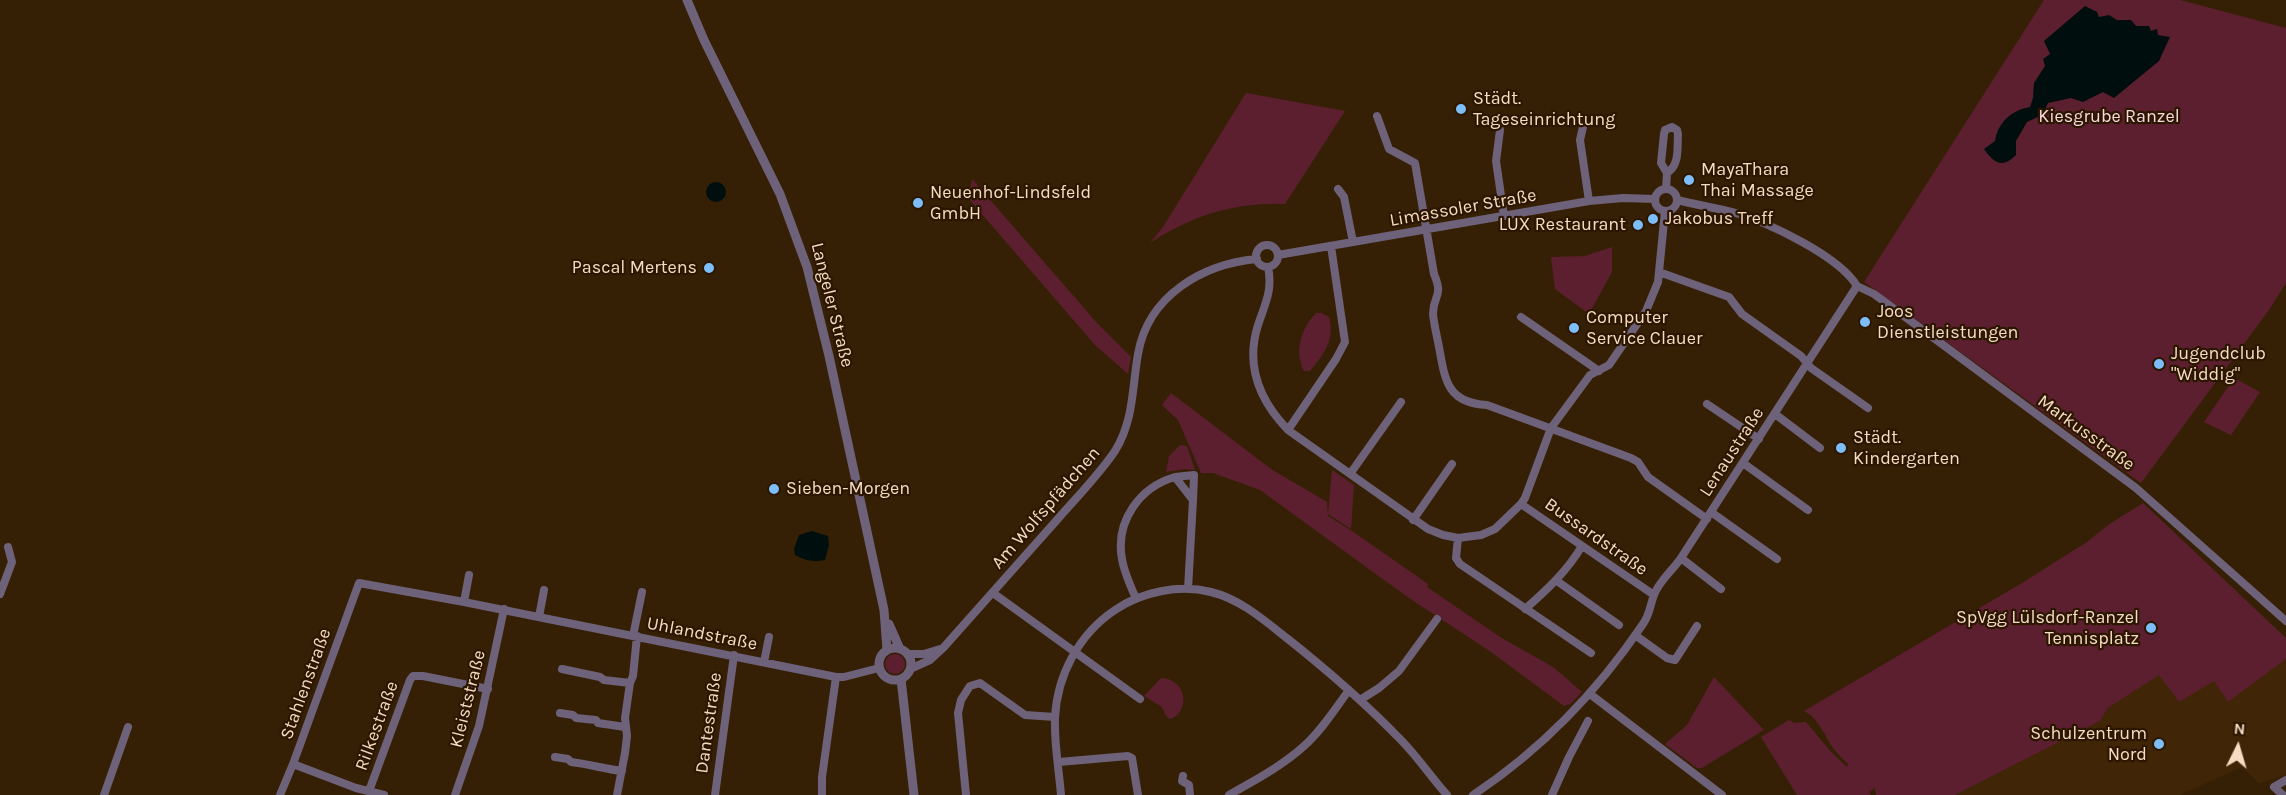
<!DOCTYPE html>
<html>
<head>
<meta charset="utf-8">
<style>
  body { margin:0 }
  #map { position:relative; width:2286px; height:795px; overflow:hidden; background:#362005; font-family:Karla,sans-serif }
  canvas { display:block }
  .north { position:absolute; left:2208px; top:717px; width:60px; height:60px; -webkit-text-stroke:4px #2c1600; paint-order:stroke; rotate:5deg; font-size:16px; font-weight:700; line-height:24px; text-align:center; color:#f5dcc3 }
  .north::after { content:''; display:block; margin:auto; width:21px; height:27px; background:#f5dcc3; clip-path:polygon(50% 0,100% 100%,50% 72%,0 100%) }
</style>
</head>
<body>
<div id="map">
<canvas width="2286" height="795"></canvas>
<div class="north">N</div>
</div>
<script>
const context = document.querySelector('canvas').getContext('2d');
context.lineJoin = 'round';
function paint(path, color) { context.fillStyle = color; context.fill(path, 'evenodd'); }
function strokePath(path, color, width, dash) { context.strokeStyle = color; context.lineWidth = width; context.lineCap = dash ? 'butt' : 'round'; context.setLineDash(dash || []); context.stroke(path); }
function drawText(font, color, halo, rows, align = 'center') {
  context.font = font + ' Karla,sans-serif'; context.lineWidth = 4.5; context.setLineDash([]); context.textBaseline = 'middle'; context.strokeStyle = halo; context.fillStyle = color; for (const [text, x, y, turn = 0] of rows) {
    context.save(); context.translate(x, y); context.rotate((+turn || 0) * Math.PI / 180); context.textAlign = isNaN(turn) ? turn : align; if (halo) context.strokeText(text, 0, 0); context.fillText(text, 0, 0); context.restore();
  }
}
const built = new Path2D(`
  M 2286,659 L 2286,774 L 2283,776 L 2259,783 L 2242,767 L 2180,795 L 1955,795 L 2100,721 L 2108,708 L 2159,674 L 2215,681 L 2228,702 Z`);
const green = new Path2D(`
  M 2044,0 L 2180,0 L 2286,28 L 2286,283 L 2269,310 L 2141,483 L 1864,282 Z
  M 1246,93 L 1345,111 L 1285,204 C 1235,202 1191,216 1150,243 L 1163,227 Z
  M 972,179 L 1097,323 L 1131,357 L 1128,374 L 1095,345 L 968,198 Z
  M 1612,247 L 1612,272 L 1589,314 L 1555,289 L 1551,257 L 1585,256 Z
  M 1316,313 L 1321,313 L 1329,317 C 1335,340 1324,354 1310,371 L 1304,371 C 1294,352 1301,328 1316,313 Z
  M 2234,378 L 2260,392 L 2231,435 L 2204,422 Z
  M 1171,393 L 1271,469 L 1327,502 L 1328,516 L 1352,531 L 1428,584 L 1427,587 L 1500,637 L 1553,667 L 1582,692 L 1570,704 L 1564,706 L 1491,652 L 1409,598 L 1260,490 L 1213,473 L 1201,473 L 1178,420 L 1162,405 Z
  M 1180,445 L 1187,446 L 1195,470 L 1185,469 L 1166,472 L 1169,456 Z
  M 1332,470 L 1354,485 L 1351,529 L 1328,514 Z
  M 2143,503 L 2286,638 L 2286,659 L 2228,702 L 2214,681 L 2179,702 L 2159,675 L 2108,708 L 2100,721 L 1955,795 L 1876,795 L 1875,788 L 1869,792 L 1871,795 L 1797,795 L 1761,737 L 1789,720 L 1794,723 L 1806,722 L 1831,752 L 1847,767 L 1848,764 C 1843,759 1838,755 1834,749 C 1825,737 1819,718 1804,711 L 2022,583 L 2087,542 L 2108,525 Z
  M885 664a10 10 0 1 1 20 0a10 10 0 1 1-20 0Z
  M 1714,677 L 1764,730 L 1702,768 L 1697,768 L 1665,744 L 1687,725 Z
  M 1161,678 C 1188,679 1190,713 1170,719 L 1166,716 L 1162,707 L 1144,696 Z`);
const water = new Path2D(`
  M 2085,6 L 2097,12 L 2099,17 L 2109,15 L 2117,20 L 2131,20 L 2136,26 L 2149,26 L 2151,31 L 2157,29 L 2158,35 L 2170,37 L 2159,61 L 2114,98 L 2103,92 L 2083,102 L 2071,98 L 2048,103 L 2042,115 L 2027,122 L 2016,141 L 2016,155 C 2002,169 1994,163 1984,149 L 1995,141 C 1998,122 2012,110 2030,107 L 2033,98 L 2034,83 L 2045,66 L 2043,59 L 2050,54 L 2044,41 Z
  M706 192a10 10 0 1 1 20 0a10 10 0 1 1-20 0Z
  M 812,531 L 828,536 L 829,545 L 825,560 C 814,562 805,561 795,555 L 794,549 L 799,535 Z`);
const minor = new Path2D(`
  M 1377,116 L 1389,149 L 1415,163 L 1434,274 C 1444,298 1433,294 1433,314 C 1434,325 1437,336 1439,347 C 1445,380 1447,403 1487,405 L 1631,458 L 1638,462 L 1648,477 L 1707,519
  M 1583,127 L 1580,140 L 1589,201
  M 1500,130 L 1496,161 L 1504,216
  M1655 200a11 11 0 1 1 22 0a11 11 0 1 1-22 0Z
  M 1338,189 L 1344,197 L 1353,242
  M 1666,189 L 1667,173 C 1680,165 1677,148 1678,134 L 1677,130 L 1672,127 L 1665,130 L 1664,134 L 1661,163 L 1667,173
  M 1677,200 C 1697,205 1717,208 1736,213 C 1769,223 1839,256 1857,286
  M1256 256a11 11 0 1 1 22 0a11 11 0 1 1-22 0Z
  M 1278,255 L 1589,201 L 1623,198 L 1655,199
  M 1268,267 C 1273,290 1265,304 1258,325 C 1245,366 1260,401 1288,430 L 1428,529 L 1443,535 L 1458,538 L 1481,535 L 1495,529 L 1521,504 L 1525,498 L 1551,428 L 1590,375 L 1609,365 L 1646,311 L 1658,282 L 1665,211
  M 1659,272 L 1729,297 L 1742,314 L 1801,356 L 1811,368 L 1868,408
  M 1857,286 L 1874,294 L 1950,350 L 2136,488 L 2286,621
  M 1521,317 L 1599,371
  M 1707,404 L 1759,439
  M 1775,414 L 1820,448
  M 1288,430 L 1336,359 L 1345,342 L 1331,246
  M 1743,463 L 1808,510
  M 1350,474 L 1401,402
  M 1194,475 L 1193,500 L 1175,477 Z
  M 1521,504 L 1654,595
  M 1711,512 L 1777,559
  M 1413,520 L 1452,464
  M 1458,538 L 1456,558 L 1460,564 L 1591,653
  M 1681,558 L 1721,589
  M 1557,581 L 1619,625
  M 1188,589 L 1193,500
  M 993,593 L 1140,699
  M 0,594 L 12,562 L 8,547
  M 1136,599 C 1131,586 1124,573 1122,559 C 1115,521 1140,487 1175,477
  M 464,602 L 469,575
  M 1525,609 C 1547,590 1567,571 1582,546
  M 539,617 L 544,590
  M 1635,635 L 1667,658 L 1675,660 L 1697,626
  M 633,636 L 642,592
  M 907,654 L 924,654 L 940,649
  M 764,662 L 769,637
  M 562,669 L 600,677 L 604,680 L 630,683
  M 910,669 L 930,660 L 944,647 C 981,605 1019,563 1056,521 C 1076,498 1098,476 1115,451 C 1134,420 1132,388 1138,354 C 1148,296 1202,264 1257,259
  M 1590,694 L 1722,795
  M 1360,700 L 1379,688 L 1399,671 L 1437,619
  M 560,713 L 573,715 L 576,718 L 596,720 L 598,723 L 625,727
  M 555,757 L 568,759 L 571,762 C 589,764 604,769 622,771
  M 1059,762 L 1128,756 L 1132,758 L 1138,795
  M 293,764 L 356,788 L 384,795
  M 1183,776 L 1182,781 L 1189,785 L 1190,795
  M 369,791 L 410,680 L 413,676 L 423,676 L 488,689
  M 104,795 L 128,727
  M 280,795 L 293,764 L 359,583 L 464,602 L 836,677 L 844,677 L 879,668
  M 455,795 L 479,726 L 504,609
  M 617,795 L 625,753 L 627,736 L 625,718 L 630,683 L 633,676 L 637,636
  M 715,795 L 734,655
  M 822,795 L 822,777 L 836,677
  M 966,795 L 958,713 L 961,700 L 970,686 L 980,683 L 1025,715 L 1055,717
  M 1061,795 C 1059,770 1054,743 1055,718 C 1057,675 1079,634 1115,610 C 1141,592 1179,584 1211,592 C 1240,599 1264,620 1288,639 C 1327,670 1365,703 1400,739 C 1417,756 1431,777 1447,795
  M 1229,795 C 1255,780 1282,766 1304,746 C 1322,730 1335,709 1349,690
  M 1473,795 C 1541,750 1597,692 1643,624 C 1650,614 1650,605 1654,595 C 1659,581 1673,570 1681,558 L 1857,286
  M 1552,795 L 1569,757 L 1588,721
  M 2283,795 L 2274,787 L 2286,780`);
const tertiary = new Path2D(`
  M 687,0 L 704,40 L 780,194 L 807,267 L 829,356 L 884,610 L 887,650
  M 889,624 L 900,649
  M879 664a16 16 0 1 1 32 0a16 16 0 1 1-32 0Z
  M 901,679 L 914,795`);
const markers = [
  [1461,109,6,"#7dbef9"],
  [1689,180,6,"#7dbef9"],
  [918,203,6,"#7dbef9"],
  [1653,219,6,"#7dbef9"],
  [1638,225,6,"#7dbef9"],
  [709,268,6,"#7dbef9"],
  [1865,322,6,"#7dbef9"],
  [1574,328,6,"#7dbef9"],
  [2159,364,6,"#7dbef9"],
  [1841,448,6,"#7dbef9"],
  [774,489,6,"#7dbef9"],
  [2151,628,6,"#7dbef9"],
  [2159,744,6,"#7dbef9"]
];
const poiNames = [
  ["Städt.",1473,99],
  ["Tageseinrichtung",1473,120],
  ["MayaThara",1701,170],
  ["Thai Massage",1701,191],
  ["Neuenhof-Lindsfeld",930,193],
  ["GmbH",930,214],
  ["Jakobus Treff",1665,219],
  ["LUX Restaurant",1626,225,"right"],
  ["Pascal Mertens",697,268,"right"],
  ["Joos",1877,312],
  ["Dienstleistungen",1877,333],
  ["Computer",1586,318],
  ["Service Clauer",1586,339],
  ["Jugendclub",2171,354],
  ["\"Widdig\"",2171,375],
  ["Städt.",1853,438],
  ["Kindergarten",1853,459],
  ["Sieben-Morgen",786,489],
  ["SpVgg Lülsdorf-Ranzel",2139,618,"right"],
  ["Tennisplatz",2139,639,"right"],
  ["Schulzentrum",2147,734,"right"],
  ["Nord",2147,755,"right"]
];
const parkNames = [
  ["Kiesgrube Ranzel",2109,117]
];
const streetNames = [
  ["Limassoler Straße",1463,208,-10],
  ["Langeler Straße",832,305,76],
  ["Markusstraße",2086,433,36],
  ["Lenaustraße",1732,452,-57],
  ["Am Wolfspfädchen",1046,508,-49],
  ["Bussardstraße",1596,537,35],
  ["Uhlandstraße",702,634,11],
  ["Stahlenstraße",306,684,-70],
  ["Kleiststraße",468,699,-76],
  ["Dantestraße",709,723,-82],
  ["Rilkestraße",377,726,-70]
];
paint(built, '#402606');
paint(green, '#5c1f2f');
paint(water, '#000e0d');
strokePath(minor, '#6e627a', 8);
strokePath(tertiary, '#6e627a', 9);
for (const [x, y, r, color] of markers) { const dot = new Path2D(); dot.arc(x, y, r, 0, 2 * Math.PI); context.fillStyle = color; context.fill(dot); strokePath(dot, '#2c1600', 2); }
drawText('18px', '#f5dcc3', '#2c1600', poiNames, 'left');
drawText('18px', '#f8dadf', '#2c1600', parkNames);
drawText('18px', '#f5dcc3', '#2c1600', streetNames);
</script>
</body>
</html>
